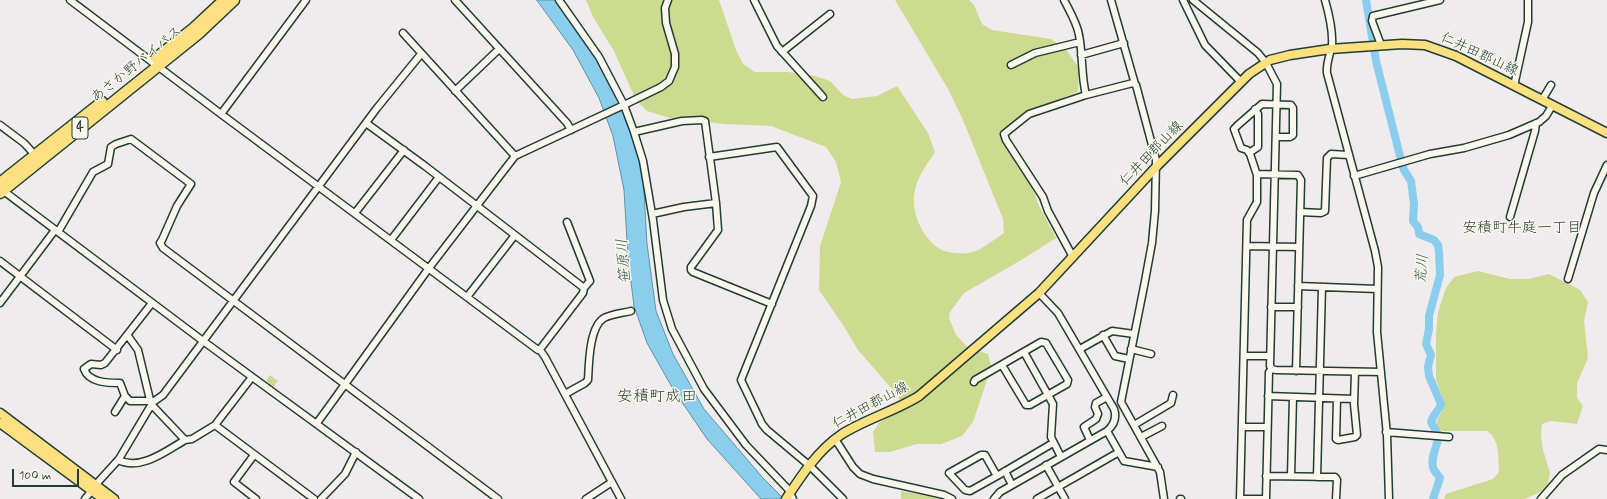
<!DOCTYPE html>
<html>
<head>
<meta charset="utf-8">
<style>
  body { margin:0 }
  #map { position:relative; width:1607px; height:499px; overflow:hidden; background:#f0eced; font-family:Mynerve,sans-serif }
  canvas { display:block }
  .scale { position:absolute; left:12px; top:469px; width:67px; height:18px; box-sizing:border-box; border:2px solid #1f3d34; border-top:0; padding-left:5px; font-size:12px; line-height:14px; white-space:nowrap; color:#1f3d34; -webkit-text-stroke:3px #fbf7ec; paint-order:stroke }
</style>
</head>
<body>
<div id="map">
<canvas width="1607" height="499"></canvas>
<div class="scale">100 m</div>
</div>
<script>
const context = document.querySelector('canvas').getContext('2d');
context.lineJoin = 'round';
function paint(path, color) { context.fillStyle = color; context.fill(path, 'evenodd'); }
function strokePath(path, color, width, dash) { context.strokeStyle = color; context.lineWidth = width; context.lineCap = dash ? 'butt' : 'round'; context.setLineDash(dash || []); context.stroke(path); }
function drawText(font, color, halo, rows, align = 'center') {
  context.font = font + ' Mynerve,"Klee One",sans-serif'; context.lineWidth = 3; context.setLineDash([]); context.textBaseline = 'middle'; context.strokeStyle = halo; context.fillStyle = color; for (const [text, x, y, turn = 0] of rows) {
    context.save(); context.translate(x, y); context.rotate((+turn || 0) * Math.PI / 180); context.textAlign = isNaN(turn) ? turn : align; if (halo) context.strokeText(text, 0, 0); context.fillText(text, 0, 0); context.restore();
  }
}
const green = new Path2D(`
  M 586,0 L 719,0 L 736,50 L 743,64 L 755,72 L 788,72 L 815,76 L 830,81 L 843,95 L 852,99 L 877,96 L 897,86 L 928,133 L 935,152 C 926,166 916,178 914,196 C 912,215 924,241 942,250 C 948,253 963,254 969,253 C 981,251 994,239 1004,233 L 1003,219 L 963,120 L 948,89 L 895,0 L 969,0 L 974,5 L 982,24 L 992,30 L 1051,39 L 1067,51 L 1079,68 L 1078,92 L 1028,111 L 999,133 L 1034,192 L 1038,204 L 1056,238 L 1023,259 L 964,293 L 950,312 L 949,318 L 956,335 L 969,348 L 988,354 L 991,366 L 987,380 L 973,422 L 962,436 L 941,444 L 917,444 L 890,452 L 875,452 L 873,432 L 879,423 L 900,409 L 902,403 L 892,389 L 858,350 L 843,325 L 819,290 L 820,246 L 841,182 L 836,162 L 826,147 L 771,126 L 724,124 L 670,118 L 647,111 L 636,100 L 614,51 L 593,17 Z
  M 1478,271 L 1510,279 L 1529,279 L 1549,274 L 1580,290 L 1588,302 L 1584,321 L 1588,358 L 1577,383 L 1577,398 L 1583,406 L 1577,424 L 1551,421 L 1542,424 L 1541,435 L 1543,450 L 1550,473 L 1548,483 L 1542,491 L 1525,499 L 1444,499 L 1446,494 L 1493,479 L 1499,472 C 1498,458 1500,439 1487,431 L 1442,431 L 1437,427 L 1437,420 L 1443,410 L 1444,402 L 1436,380 L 1436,335 L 1438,312 L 1446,288 L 1454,277 Z
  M 270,375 L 278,381 L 273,387 L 266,381 Z
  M 901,491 L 943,499 L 901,499 Z`);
const water = new Path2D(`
  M 537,0 L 558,0 L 616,87 L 633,132 L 643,174 L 647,244 L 656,311 L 673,354 L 704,409 L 763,478 L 784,499 L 761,499 L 707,439 L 673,389 L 647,343 L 634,306 L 628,258 L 624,190 L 613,136 L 599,98 L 573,50 Z`);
const river = new Path2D(`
  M 1366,0 L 1376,61 L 1401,160 L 1404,170 L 1411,181 L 1414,204 L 1413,221 L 1418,227 L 1419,234 L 1434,240 L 1438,245 L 1439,252 L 1440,275 L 1429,316 L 1429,329 L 1426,344 L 1431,355 L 1428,367 L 1429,376 L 1441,404 C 1439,411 1433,414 1431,422 L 1439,436 C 1437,446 1429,461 1434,470 C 1436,473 1438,475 1440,478 L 1433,499`);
const minor = new Path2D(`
  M 70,0 L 221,114 L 538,350 L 541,348 L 583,293 L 584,288 L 590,281 L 567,222
  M 455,0 L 567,123 L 571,130
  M 559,0 L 599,57 L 624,105 L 634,132 L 643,161 L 653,220 L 663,300 L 672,329 L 704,389 L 746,445 L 788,489 L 793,499
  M 754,0 L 777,46 L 823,97
  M 1064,0 C 1070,12 1077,23 1079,35 C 1083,55 1081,75 1086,95
  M 1111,0 L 1135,84
  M 1183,0 L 1205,45 L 1241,82
  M 1193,0 L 1258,53 L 1266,63 L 1277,84 L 1270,366 L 1272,369 L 1276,370 L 1381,372
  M 1325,0 C 1329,14 1333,30 1332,45 C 1330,55 1326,63 1327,73 L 1375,251 L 1378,267 L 1377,332 L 1387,435 L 1389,499
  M 403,33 L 515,156
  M 1381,45 L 1372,21 L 1373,16 L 1440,0
  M 782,52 L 830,14
  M 1081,55 L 1124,43
  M 1011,65 L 1035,53 L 1080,42
  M 1514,86 L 1528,22 L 1528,0
  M 455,91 L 499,49
  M 1542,100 L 1551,85
  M 221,114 L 306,0
  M 366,123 L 425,166 L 584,288
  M 0,125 L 24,143 L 35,155
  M 634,132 L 682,121 L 702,120 L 705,121 L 716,203 L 718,230 L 691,267 L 691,270 L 693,272 L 772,304
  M 1249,153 L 1258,147 L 1258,114 L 1255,109
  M 709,157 L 777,147 L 813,196 L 811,206 L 741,380 L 762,424 L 767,430 L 810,466 L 843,499
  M 1257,174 L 1298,175 L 1301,180 L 1296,371
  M 1354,176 L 1430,154 L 1464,148 L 1509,135 L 1539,122 L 1546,116 L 1552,106
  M 1,189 L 203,341 L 419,499
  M 1300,212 L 1321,213 L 1325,211 L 1327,158 L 1331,154 L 1348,155
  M 355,213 L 404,150
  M 652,214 L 684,207 L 716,203
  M 1510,217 L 1535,131 L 1536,123
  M 58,232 L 93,172 L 108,164 L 111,147 L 116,144 L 131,139 L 191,184 L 177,206 L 162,240 L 160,243 L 163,248 L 498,499
  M 391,240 L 439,177
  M 1247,246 L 1299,247
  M 1073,257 L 1048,211 L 1043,197 L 1006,140 L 1004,134 L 1029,114 L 1086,95 L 1133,83 L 1136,85 L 1156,160 L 1155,211 L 1152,243 L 1145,281 L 1121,402 L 1160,472 L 1164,499
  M 0,261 L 117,350
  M 1568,279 L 1594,193 L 1607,165
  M 1298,286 L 1377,289
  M 467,297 L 515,235
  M 0,303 L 55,230
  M 1271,307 L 1298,307
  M 1103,335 L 1115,356 L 1129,359
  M 128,336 L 138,350 L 151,404 L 185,440
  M 1080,349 L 1112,331 L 1134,334
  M 1131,349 L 1151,354
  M 540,350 L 545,357 L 621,499
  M 1024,352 L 1053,404 L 1051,437 L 1061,457
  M 1244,356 L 1270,356
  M 974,382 L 975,380 L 1041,342 L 1046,343 L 1068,380 L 1067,384 L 1030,405 L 1026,405 L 1002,365
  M 565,394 L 585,383 L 588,380 C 589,364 589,327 604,318 C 612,314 623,313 631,311
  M 1268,396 L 1354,399
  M 1337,399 L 1336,439 L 1338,440 L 1355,437 L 1357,435 L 1354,404 L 1355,372
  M 150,401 L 130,401 L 125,396 L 120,383 C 108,383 89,383 84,369 L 91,364 L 101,365 L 105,363 L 152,303
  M 115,412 L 125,396
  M 317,423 L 429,268 L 515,156 L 624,105 L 661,87 L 669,81 L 675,67 L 675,54 L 666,23 L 665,8 L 668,0
  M 215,425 L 314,499
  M 1134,425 L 1171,403 L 1173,395
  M 1242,427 L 1267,427
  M 1107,431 L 1124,461 L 1158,467
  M 1386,432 L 1449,437
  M 1141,437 L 1162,426
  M 835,439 L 853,467 L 860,474 L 873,479 L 944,495 L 952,499
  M 1090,440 L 1084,427 L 1096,419 L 1098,414 L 1095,407 L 1096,403 L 1107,397
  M 254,455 L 234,482 L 256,499
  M 118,460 C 141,471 166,451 185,440 L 192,439 L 215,425 L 252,377
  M 1046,465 L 1065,499
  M 1005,471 L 1012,485
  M 997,476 L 970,491 L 965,490 L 949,473 L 981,455 L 985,455 L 997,476 L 1053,443
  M 1266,476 L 1335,477 L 1337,480 L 1336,499
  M 1291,476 L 1293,397
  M 1317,477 L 1322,287
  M 85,499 L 99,481 L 119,459 L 153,402 L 163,395 L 377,108 L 421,54
  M 321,499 L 345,474 L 356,452
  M 586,499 L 612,482
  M 994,499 L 1000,492 L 1107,431 C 1114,425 1117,418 1114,409 L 1058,313 L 1039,293
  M 1037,499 L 1119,452
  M 1180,499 L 1181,499
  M 1240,499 L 1247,220 L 1257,202 L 1257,175 L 1250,154 L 1247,150 L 1241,148 L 1234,129 L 1238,125 L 1262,104 L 1291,105 L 1293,108 L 1293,135 L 1290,137 L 1276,137
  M 1241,499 L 1264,499
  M 1266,499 L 1269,372 L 1272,369
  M 1541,499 L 1562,475 L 1599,449 L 1607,450`);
const major = new Path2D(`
  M 0,413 L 114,499
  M 0,423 L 103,499
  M 786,499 C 801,476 818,450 842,434 C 866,419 895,411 919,396 L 1039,293 L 1157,166 L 1249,74 L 1270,60 L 1290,55 L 1330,49 L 1402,44 L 1425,45 L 1456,56 L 1607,133`);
const highway = new Path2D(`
  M 156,58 L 194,28 L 224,0
  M 0,183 L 102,102
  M 0,193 L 198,34 L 234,0`);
const shields = [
  [80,128,16]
];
const shieldNames = [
  ["4",80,128]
];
const streetNames = [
  ["仁井田郡山線",1479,55,25],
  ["あさか野バイパス",137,65,-39],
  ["仁井田郡山線",1152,154,-46],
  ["仁井田郡山線",871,406,-28]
];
const neighbourhoodNames = [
  ["安積町牛庭一丁目",1522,229]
];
const waterNames = [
  ["笹原川",625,261,-95],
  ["荒川",1423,269,-86]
];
const quarterNames = [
  ["安積町成田",657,398]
];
paint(green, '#ccdb8f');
paint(water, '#8bcdec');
strokePath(water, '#6093a2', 1);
strokePath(river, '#8bcdec', 8);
strokePath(minor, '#1f3d34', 9);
strokePath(major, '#1f3d34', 11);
strokePath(highway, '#1f3d34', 13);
strokePath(minor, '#fbf7ec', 6);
strokePath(major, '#fde080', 8);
strokePath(highway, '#fde080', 10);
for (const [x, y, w] of shields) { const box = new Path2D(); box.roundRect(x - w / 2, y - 11, w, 22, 3); context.fillStyle = '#fbf7ec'; context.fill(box); strokePath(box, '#1f3d34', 1); }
drawText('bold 13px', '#1f3d34', null, shieldNames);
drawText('14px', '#1f3d34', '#fbf7ec', streetNames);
drawText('15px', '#1f3d34', '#fbf7ec', neighbourhoodNames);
drawText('italic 15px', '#355a59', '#fbf7ec', waterNames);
drawText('16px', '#1f3d34', '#fbf7ec', quarterNames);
</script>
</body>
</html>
